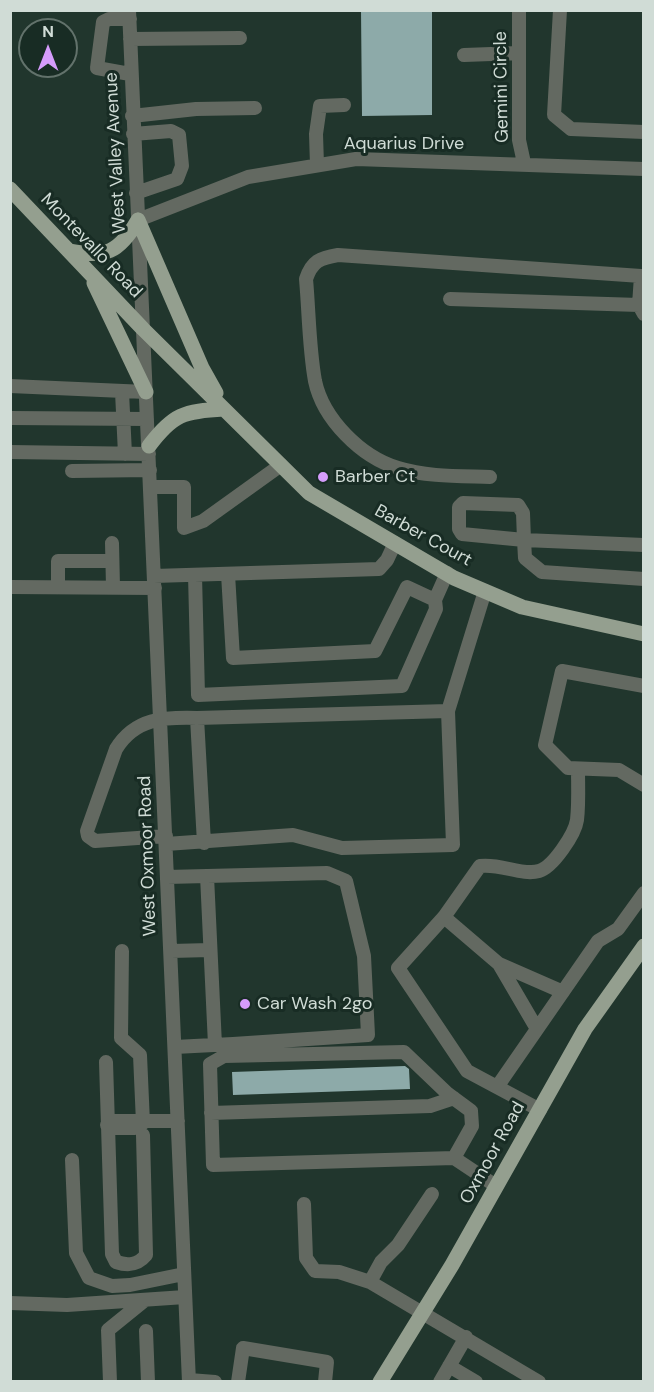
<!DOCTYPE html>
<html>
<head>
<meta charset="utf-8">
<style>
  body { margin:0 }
  #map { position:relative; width:654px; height:1392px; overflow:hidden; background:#21362d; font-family:"DM Sans",sans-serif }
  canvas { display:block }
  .frame { position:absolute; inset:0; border:12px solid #d0dcd6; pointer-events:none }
  .north { position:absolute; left:18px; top:18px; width:60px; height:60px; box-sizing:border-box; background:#182c24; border:2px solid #62726b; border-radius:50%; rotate:0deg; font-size:16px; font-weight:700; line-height:24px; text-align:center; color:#d0dcd6 }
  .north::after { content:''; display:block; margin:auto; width:21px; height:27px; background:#d59cfb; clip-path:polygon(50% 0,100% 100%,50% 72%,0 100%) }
</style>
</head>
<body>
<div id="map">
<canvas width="654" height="1392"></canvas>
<div class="frame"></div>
<div class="north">N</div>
</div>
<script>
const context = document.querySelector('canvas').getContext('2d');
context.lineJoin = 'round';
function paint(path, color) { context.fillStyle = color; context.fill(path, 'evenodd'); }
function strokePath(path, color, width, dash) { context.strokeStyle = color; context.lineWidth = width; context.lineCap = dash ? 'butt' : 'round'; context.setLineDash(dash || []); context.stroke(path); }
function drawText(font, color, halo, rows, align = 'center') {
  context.font = font + ' "DM Sans",sans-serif'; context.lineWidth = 6; context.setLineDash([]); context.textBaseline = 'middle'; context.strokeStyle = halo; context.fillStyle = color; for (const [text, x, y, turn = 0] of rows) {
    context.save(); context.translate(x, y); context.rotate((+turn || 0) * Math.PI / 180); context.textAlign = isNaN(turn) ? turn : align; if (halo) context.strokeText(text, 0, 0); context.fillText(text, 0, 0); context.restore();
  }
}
const building = new Path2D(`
  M 361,10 L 432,10 L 432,115 L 362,116 Z
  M 405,1066 L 409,1069 L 410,1089 L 233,1095 L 232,1072 Z`);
const minor = new Path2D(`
  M 129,10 L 189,1382
  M 519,10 L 519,140 L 524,163
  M 560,10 L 554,115 L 571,129 L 644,132
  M 130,19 L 109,19 L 103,22 L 97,68 L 130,74
  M 130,39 L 240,38
  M 464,55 L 519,53
  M 132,116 L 196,109 L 255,108
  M 133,134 L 171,131 L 179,135 L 182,166 L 177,179 L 136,193
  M 317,165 L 316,134 L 320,106 L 344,105
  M 138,220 L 248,177 L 356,159 L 644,169
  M 450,299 L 639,305
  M 10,386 L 146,392
  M 122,392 L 125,454
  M 10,418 L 147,419
  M 10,452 L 149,454
  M 72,471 L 150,470
  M 490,477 C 460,476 427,477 398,468 C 361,457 323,419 315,381 C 309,348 309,312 306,279 C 312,261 320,258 338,255 L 641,276 L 639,305 L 644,314
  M 150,487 L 184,487 L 184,528 L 203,521 L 281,465
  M 463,503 L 518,505 L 523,513 L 524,540 L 462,534 L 459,529 L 459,507 Z
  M 112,543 L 113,587
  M 644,545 L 524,540 L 525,558 L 542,572 L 644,579
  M 228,574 L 233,658 L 375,651 L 407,587 L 435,600
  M 195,575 L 198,695 L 402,686 L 436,609 L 435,600 L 447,573
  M 154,576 L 379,569 L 387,560 L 395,543
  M 10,587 L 155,588
  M 58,587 L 58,561 L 112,561
  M 644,686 L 562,671 L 545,745 L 568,768 L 619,770 L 644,785
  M 197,718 L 448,711
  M 166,836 L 95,841 L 88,836 L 87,831 L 116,749 C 135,718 164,717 197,718 L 204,843
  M 166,844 L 293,835 L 342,848 L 453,845 L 448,711 L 485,591
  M 167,877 L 207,876
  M 444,917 L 499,964 L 537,1029
  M 122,951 L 121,1038 L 140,1055 L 143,1123
  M 171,951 L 210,950
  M 499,964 L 563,992
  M 175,1047 L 233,1044 L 368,1035 L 364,956 L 346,881 L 327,873 L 207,876 L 215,1045
  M 106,1062 L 112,1254 L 116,1262 C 128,1266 138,1265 146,1255 L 143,1135
  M 497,1087 L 598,941 L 618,929 L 644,893
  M 540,1110 L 467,1071 L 398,968 L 444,917 L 480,866 C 500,863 522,876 539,871 C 553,867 575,834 577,820 C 579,803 578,786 578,769
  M 211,1113 L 430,1106 L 454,1098
  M 139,1123 L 135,1128 L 115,1128 L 107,1125 L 115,1121 L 178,1121
  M 454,1158 L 472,1126 L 471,1111 L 448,1094 L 404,1052 L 224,1056 L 210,1064 L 213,1165 L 454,1158 L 496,1186
  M 72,1160 L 76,1253 L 89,1278 L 112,1286 L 130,1285 L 184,1274
  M 432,1194 L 398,1245 L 381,1262 L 370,1282 L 539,1382
  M 304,1204 L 306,1258 L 315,1271 L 339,1272 L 370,1282
  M 10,1303 L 67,1305 L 185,1297
  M 146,1331 L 148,1382
  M 449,1366 L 476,1382
  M 189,1380 L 215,1382
  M 110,1382 L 108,1330 L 145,1300
  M 238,1382 L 243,1348 L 327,1362 L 325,1382
  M 440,1382 L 466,1337`);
const major = new Path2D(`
  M 10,189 L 143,329 L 309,493 L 454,578 L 522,607 L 644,634
  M 138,220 L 202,368 L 216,393
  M 70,251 C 105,258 119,253 138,220
  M 94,283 L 146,392
  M 149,446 C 173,414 184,411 224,409
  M 380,1382 L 452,1265 L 585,1029 L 644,946`);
const markers = [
  [323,477,6,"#d59cfb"],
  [245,1004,6,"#d59cfb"]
];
const streetNames = [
  ["Gemini Circle",502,87,-91],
  ["Aquarius Drive",404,144],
  ["West Valley Avenue",116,153,-93],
  ["Montevallo Road",91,246,46],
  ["Barber Court",423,536,29],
  ["West Oxmoor Road",148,856,-92],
  ["Oxmoor Road",493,1153,-61]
];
const poiNames = [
  ["Barber Ct",335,477],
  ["Car Wash 2go",257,1004]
];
paint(building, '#8daaa9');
strokePath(minor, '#636961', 14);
strokePath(major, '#949f8f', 15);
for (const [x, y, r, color] of markers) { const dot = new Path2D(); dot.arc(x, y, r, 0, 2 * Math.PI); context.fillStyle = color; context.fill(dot); strokePath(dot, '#182c24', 2); }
drawText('18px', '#d0dcd6', '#182c24', streetNames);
drawText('18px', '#d0dcd6', '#182c24', poiNames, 'left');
</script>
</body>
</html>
